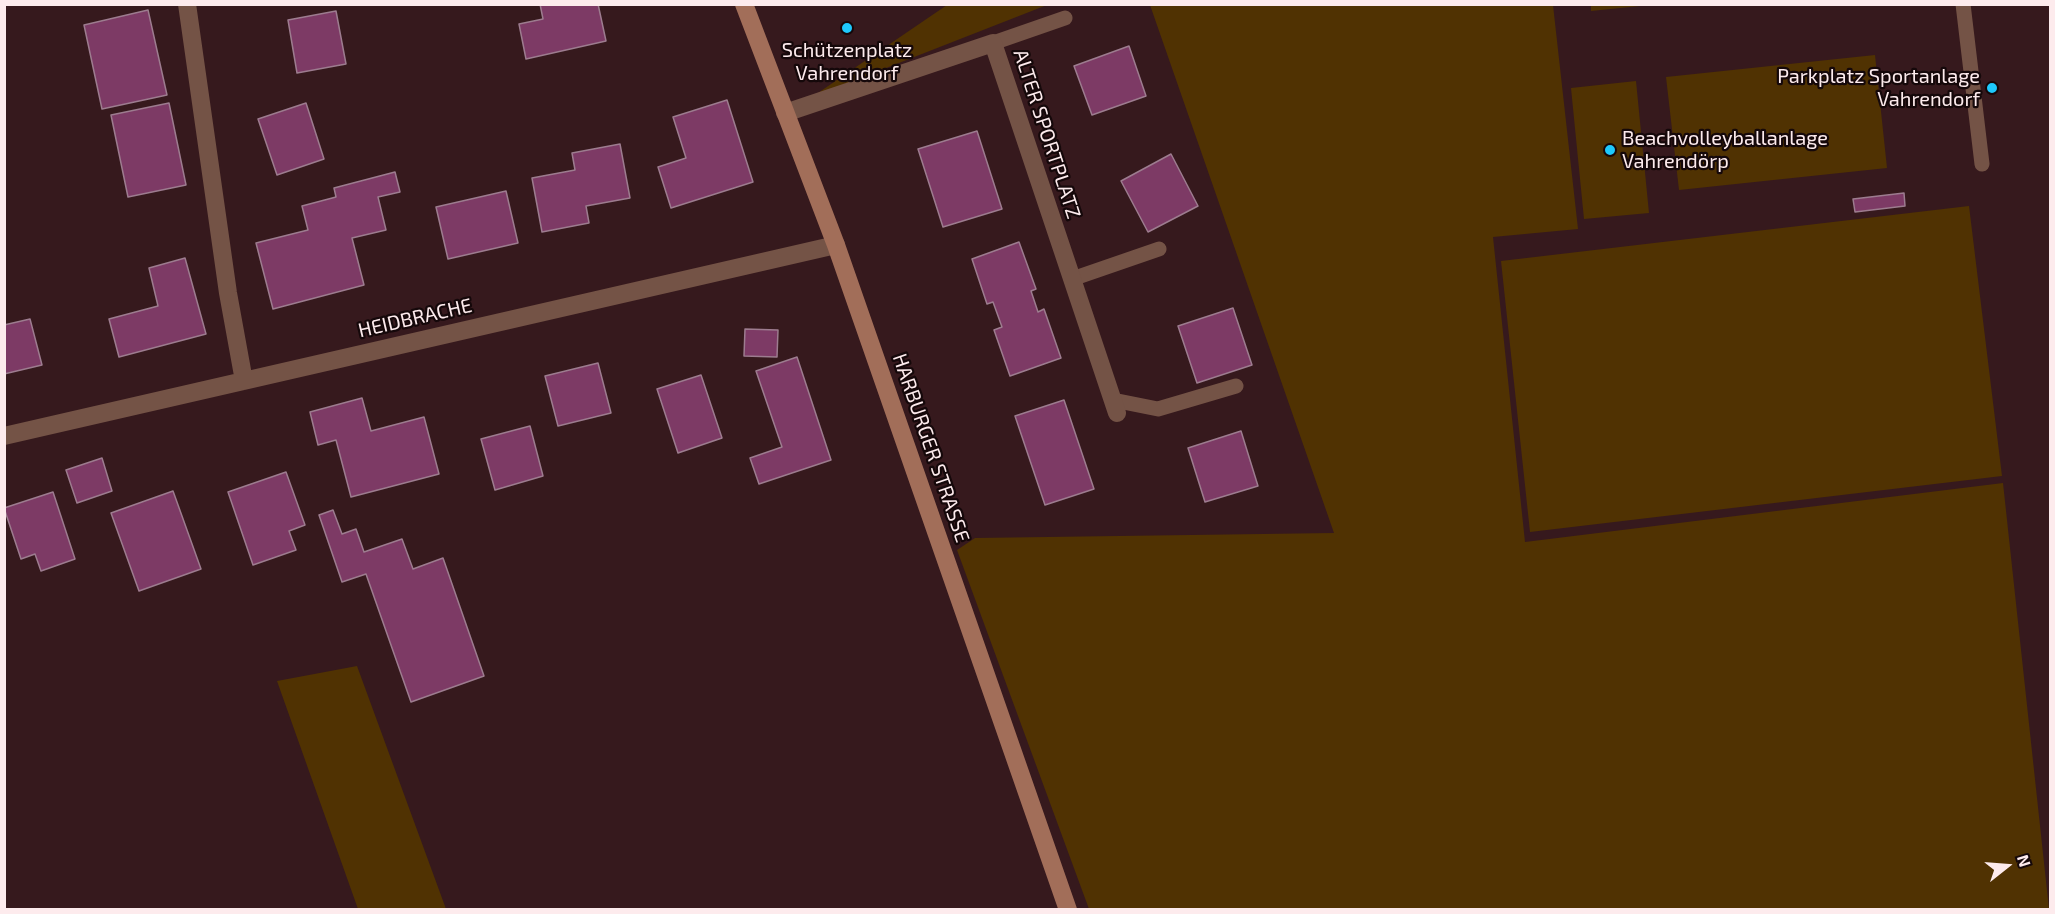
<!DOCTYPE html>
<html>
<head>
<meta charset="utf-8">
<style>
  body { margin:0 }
  #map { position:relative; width:2055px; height:914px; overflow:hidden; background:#36191d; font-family:"Exo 2",sans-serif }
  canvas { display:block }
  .frame { position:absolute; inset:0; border:6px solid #fdebed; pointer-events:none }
  .north { position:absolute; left:1977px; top:836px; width:60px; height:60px; -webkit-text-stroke:4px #15080a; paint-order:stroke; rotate:73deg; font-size:16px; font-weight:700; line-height:24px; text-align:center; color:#fdebed }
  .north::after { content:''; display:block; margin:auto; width:21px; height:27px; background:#fdebed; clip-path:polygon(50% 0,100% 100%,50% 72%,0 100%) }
</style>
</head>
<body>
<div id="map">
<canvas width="2055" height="914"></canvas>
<div class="frame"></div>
<div class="north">N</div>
</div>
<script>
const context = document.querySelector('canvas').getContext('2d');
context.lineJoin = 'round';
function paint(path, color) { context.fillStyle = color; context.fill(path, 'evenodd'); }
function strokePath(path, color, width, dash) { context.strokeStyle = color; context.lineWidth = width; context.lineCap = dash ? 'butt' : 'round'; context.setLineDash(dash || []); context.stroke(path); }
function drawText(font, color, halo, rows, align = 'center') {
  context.font = font + ' "Exo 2",sans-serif'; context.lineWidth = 4.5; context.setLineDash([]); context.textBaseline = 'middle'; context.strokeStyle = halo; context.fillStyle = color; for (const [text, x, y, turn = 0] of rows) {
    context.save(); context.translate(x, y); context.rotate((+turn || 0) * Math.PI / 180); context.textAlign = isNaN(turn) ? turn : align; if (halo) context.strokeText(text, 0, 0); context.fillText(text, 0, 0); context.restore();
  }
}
const green = new Path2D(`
  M 1591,4 L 1650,4 L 1650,5 L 1591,11 Z
  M 947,5 L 1047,5 L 812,97 Z
  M 1150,5 L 1553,5 L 1578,229 L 1493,237 L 1525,542 L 2003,483 L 2049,909 L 1089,909 L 957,550 L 975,538 L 1334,533 Z
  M 1875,55 L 1887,168 L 1679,190 L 1666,77 Z
  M 1636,81 L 1649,213 L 1584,219 L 1571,88 Z
  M 1969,206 L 2002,476 L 1530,532 L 1501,261 Z
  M 357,666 L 446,909 L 358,909 L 277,681 Z`);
const building = new Path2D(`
  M 540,4 L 598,4 L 606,41 L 526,59 L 519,24 L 543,19 Z
  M 148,10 L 167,95 L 102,109 L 84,25 Z
  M 336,11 L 346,64 L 297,73 L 288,20 Z
  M 1129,46 L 1146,96 L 1092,115 L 1074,66 Z
  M 727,100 L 753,182 L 671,208 L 658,167 L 686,158 L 673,117 Z
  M 169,103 L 186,185 L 128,197 L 111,115 Z
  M 306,103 L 324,159 L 277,175 L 258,119 Z
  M 977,131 L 1002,209 L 943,227 L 918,149 Z
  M 620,144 L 630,198 L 586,206 L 589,223 L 542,232 L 532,178 L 575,170 L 572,153 Z
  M 1171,154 L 1198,206 L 1148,232 L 1121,181 Z
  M 395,172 L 400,192 L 378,197 L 386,230 L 352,238 L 364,285 L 273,309 L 256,243 L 308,230 L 302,206 L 336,197 L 334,188 Z
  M 506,191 L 518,243 L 448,259 L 436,207 Z
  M 1904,193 L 1905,206 L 1855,212 L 1853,199 Z
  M 1019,242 L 1036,289 L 1031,291 L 1038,312 L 1044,309 L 1061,358 L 1010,376 L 994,330 L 1002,327 L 993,302 L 987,304 L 972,259 Z
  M 185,258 L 206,334 L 119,357 L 109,319 L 158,306 L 149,268 Z
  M 1233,308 L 1252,365 L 1197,383 L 1178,326 Z
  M 30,319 L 42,365 L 4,374 L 4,325 Z
  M 745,329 L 778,330 L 777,357 L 744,356 Z
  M 797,357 L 831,460 L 759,484 L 750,458 L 782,447 L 756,371 Z
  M 598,363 L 611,413 L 558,426 L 545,376 Z
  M 701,375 L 722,438 L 678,453 L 657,389 Z
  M 362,398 L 371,431 L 424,417 L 439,474 L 351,497 L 336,440 L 318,445 L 310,412 Z
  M 1064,400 L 1094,489 L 1045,505 L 1015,416 Z
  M 530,426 L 543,476 L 495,490 L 481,439 Z
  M 1241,431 L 1258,486 L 1205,502 L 1188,448 Z
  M 102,458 L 112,491 L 77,503 L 66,470 Z
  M 286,472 L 305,525 L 289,531 L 296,550 L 253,565 L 228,492 Z
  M 173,491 L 201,569 L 139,591 L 111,513 Z
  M 53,492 L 75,559 L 41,571 L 35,554 L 21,559 L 4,508 Z
  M 333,510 L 342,534 L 356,529 L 364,552 L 402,539 L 413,569 L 443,558 L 484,676 L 411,702 L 366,574 L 342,582 L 319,515 Z`);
const lane = new Path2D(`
  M 1963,4 L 1982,164
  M 993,43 L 1065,18
  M 1072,279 L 1159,249
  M 1113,400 L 1158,409 L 1236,386`);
const street = new Path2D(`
  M 187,4 L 228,293 L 244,381
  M 785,113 L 993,43 L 1117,413
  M 4,436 L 836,245`);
const secondary = new Path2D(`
  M 744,4 L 836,245 L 1068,910`);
const markers = [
  [847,28,6,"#1ec9fd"],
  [1992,88,6,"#1ec9fd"],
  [1610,150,6,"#1ec9fd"]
];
const poiNames = [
  ["Schützenplatz",847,50],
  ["Vahrendorf",847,73],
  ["Parkplatz Sportanlage",1980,76,"right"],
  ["Vahrendorf",1980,99,"right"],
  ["Beachvolleyballanlage",1622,138,"left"],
  ["Vahrendörp",1622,161,"left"]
];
const streetNames = [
  ["ALTER SPORTPLATZ",1047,134,72],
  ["HEIDBRACHE",415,318,-13],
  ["HARBURGER STRASSE",931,448,71]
];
paint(green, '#503202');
paint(building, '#7d3a65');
strokePath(building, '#9d7c8f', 1.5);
strokePath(lane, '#745346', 15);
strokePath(street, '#745346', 18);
strokePath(secondary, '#a26e59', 18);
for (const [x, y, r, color] of markers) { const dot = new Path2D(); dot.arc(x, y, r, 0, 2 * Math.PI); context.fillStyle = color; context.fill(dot); strokePath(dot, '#15080a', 2); }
drawText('20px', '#fdebed', '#15080a', poiNames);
drawText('20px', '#fdebed', '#15080a', streetNames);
</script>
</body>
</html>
